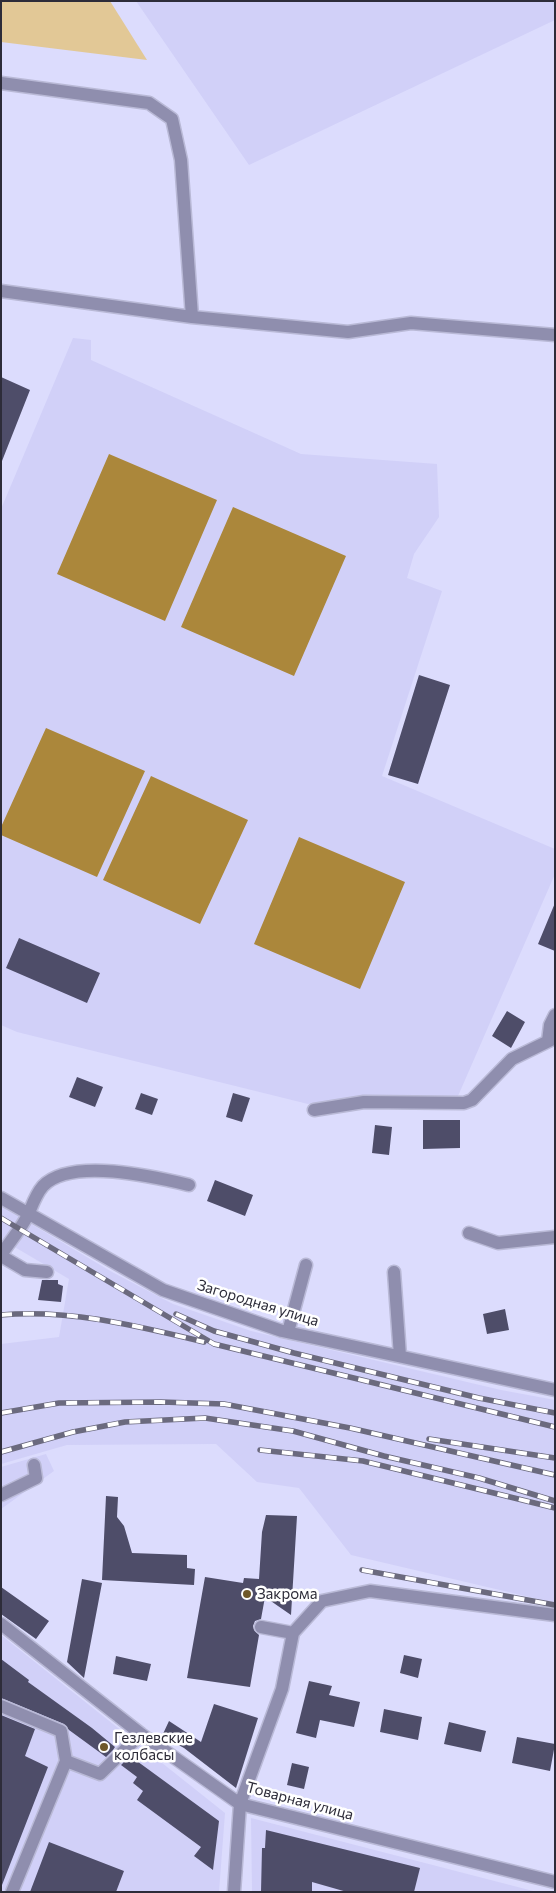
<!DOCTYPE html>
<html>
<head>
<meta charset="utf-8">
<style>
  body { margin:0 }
  #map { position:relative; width:556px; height:1893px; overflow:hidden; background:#dcdcfd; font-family:Commissioner,sans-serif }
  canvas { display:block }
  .frame { position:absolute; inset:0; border:2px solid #2d2c39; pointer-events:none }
</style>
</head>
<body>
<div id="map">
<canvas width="556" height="1893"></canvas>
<div class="frame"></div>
</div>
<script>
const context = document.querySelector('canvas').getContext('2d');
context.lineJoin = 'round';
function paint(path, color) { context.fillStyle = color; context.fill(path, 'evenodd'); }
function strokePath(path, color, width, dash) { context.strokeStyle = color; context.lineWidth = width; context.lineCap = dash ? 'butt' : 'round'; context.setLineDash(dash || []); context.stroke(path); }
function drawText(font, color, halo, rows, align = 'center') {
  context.font = font + ' Commissioner,sans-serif'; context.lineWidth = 5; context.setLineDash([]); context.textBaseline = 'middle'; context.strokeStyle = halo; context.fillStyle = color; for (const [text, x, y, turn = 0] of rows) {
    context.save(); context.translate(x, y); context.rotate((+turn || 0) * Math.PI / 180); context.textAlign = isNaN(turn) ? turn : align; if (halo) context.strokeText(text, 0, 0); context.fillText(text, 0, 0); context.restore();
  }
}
const built = new Path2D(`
  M 136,1 L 555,1 L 555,20 L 249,165 Z
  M 73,338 L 91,340 L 91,360 L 301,454 L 437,464 L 439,517 L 414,554 L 407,578 L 442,591 L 382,776 L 555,849 L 555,874 L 458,1096 L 368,1098 L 308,1104 L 17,1032 L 1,1025 L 1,509 Z
  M 1,1206 L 112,1272 L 173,1304 L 251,1331 L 501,1390 L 555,1400 L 555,1603 L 351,1555 L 299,1488 L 257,1482 L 216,1444 L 67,1445 L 1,1464 L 1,1344 L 59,1337 L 69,1279 L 1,1239 Z
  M 46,1454 L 54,1471 L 1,1509 L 1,1467 Z
  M 1,1635 L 225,1813 L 219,1892 L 1,1892 Z
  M 251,1818 L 537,1892 L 252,1892 Z`);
const green = new Path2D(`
  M 1,1 L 110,1 L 147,60 L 1,42 Z`);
const water = new Path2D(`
  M 109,454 L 217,500 L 165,621 L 57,574 Z
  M 233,507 L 346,556 L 294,676 L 181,627 Z
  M 46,728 L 145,771 L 97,877 L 1,835 L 1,827 Z
  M 151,776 L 248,820 L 200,924 L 103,880 Z
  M 299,837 L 405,882 L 360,989 L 254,944 Z`);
const building = new Path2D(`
  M 1,377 L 30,390 L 2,461 L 1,461 Z
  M 419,675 L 450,685 L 418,784 L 388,775 Z
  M 555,903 L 555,951 L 538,944 Z
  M 19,938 L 100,973 L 87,1003 L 6,968 Z
  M 507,1011 L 525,1022 L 511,1048 L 492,1036 Z
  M 77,1077 L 103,1087 L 95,1107 L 69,1097 Z
  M 141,1093 L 158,1099 L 152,1115 L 135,1109 Z
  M 233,1093 L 250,1098 L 242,1122 L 226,1117 Z
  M 423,1120 L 460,1120 L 460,1148 L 423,1149 Z
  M 375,1125 L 392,1127 L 389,1155 L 372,1153 Z
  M 215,1180 L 253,1195 L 245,1216 L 207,1201 Z
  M 42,1280 L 58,1280 L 58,1284 L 63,1286 L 61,1302 L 38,1300 Z
  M 505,1309 L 509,1330 L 487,1334 L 483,1314 Z
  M 106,1496 L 118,1497 L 117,1517 L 124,1526 L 132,1553 L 187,1555 L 187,1568 L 195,1569 L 194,1585 L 102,1580 Z
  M 266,1515 L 297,1516 L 291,1615 L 265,1597 L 261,1619 L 255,1621 L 253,1626 L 254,1630 L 259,1635 L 250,1687 L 187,1678 L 205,1577 L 243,1583 L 244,1578 L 259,1579 L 262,1532 Z
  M 82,1579 L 102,1583 L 84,1678 L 67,1662 Z
  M 1,1587 L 49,1621 L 36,1639 L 1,1614 Z
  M 404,1655 L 422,1659 L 418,1678 L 400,1673 Z
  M 116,1656 L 151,1664 L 147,1681 L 113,1674 Z
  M 1,1659 L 29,1680 L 28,1682 L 92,1728 L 115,1747 L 113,1750 L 106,1757 L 69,1730 L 64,1724 L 1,1698 Z
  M 309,1681 L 332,1686 L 329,1695 L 360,1702 L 354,1727 L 320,1720 L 316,1738 L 296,1733 Z
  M 214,1704 L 258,1718 L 236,1788 L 184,1748 L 162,1736 L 169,1721 L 201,1742 Z
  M 384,1709 L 422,1717 L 418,1740 L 380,1732 Z
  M 1,1715 L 35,1729 L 25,1756 L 48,1767 L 2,1885 Z
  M 449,1722 L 486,1731 L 481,1752 L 444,1744 Z
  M 517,1737 L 555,1744 L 550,1771 L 512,1763 Z
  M 130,1756 L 219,1821 L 213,1870 L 194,1856 L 201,1847 L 137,1800 L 143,1791 L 133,1783 L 137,1777 L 121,1765 Z
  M 292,1763 L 309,1767 L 304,1789 L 287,1785 Z
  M 266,1830 L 420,1868 L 414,1892 L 347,1892 L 312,1882 L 312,1892 L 261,1892 L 262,1848 L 265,1848 Z
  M 49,1842 L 124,1871 L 116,1892 L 30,1892 Z`);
const minor = new Path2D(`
  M 1,83 L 149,103 L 172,119 L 181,160 L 192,317 L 348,332 L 411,323 L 555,335
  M 1,291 L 192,317
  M 548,1041 L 550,1025 L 555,1015
  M 314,1110 L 364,1102 L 464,1103 L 472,1100 L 512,1059 L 555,1038
  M 1,1198 L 163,1290 L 282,1331 L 555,1390
  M 469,1233 L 498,1243 L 555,1237
  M 1,1255 C 10,1241 22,1228 29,1213 C 33,1203 36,1194 43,1186 C 71,1157 155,1177 189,1185
  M 1,1256 L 25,1270 L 47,1272
  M 394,1272 L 400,1356
  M 288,1332 L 306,1265
  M 1,1495 L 36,1478 L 34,1465
  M 1,1624 L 141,1734 L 240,1804 L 555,1882
  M 261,1627 L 293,1633
  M 293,1633 L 322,1601 L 370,1591 L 555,1615
  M 1,1706 L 61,1731 L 66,1761 L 12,1892
  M 66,1761 L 100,1774 L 141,1734
  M 234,1892 L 240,1804 L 282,1689 L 293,1633`);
const rail = new Path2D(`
  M 1,1218 L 214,1344 L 555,1427
  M 176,1314 L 214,1331 L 294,1353 L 479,1398 L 555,1413
  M 1,1315 C 70,1309 137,1326 204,1342
  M 1,1413 L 59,1403 L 161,1402 L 224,1404 L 350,1428 L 555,1475
  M 429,1439 L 555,1458
  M 260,1450 L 363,1461 L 555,1508
  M 1,1452 L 73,1432 L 125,1422 L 205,1418 L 293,1431 L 384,1456 L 479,1478 L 555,1501
  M 362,1570 L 555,1605`);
const markers = [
  [247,1594,5,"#6f5828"],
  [104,1747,5,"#6f5828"]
];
const streetNames = [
  ["Загородная улица",258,1303,17],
  ["Товарная улица",300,1801,15]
];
const poiNames = [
  ["Закрома",257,1594],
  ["Гезлевские",114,1738],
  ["колбасы",114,1755]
];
paint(built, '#d1d0f8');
paint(green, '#e2c896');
paint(water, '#ab873b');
paint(building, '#4e4d69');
strokePath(minor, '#b9b9d6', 15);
strokePath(minor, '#8f8eae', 12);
strokePath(rail, '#6b6a7e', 5.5);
strokePath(rail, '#fff', 4, [11]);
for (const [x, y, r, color] of markers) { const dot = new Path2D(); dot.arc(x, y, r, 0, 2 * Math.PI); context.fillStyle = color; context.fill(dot); strokePath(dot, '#fff', 2); }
drawText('15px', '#2d2c39', '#fff', streetNames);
drawText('15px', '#2d2c39', '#fff', poiNames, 'left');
</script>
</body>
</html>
